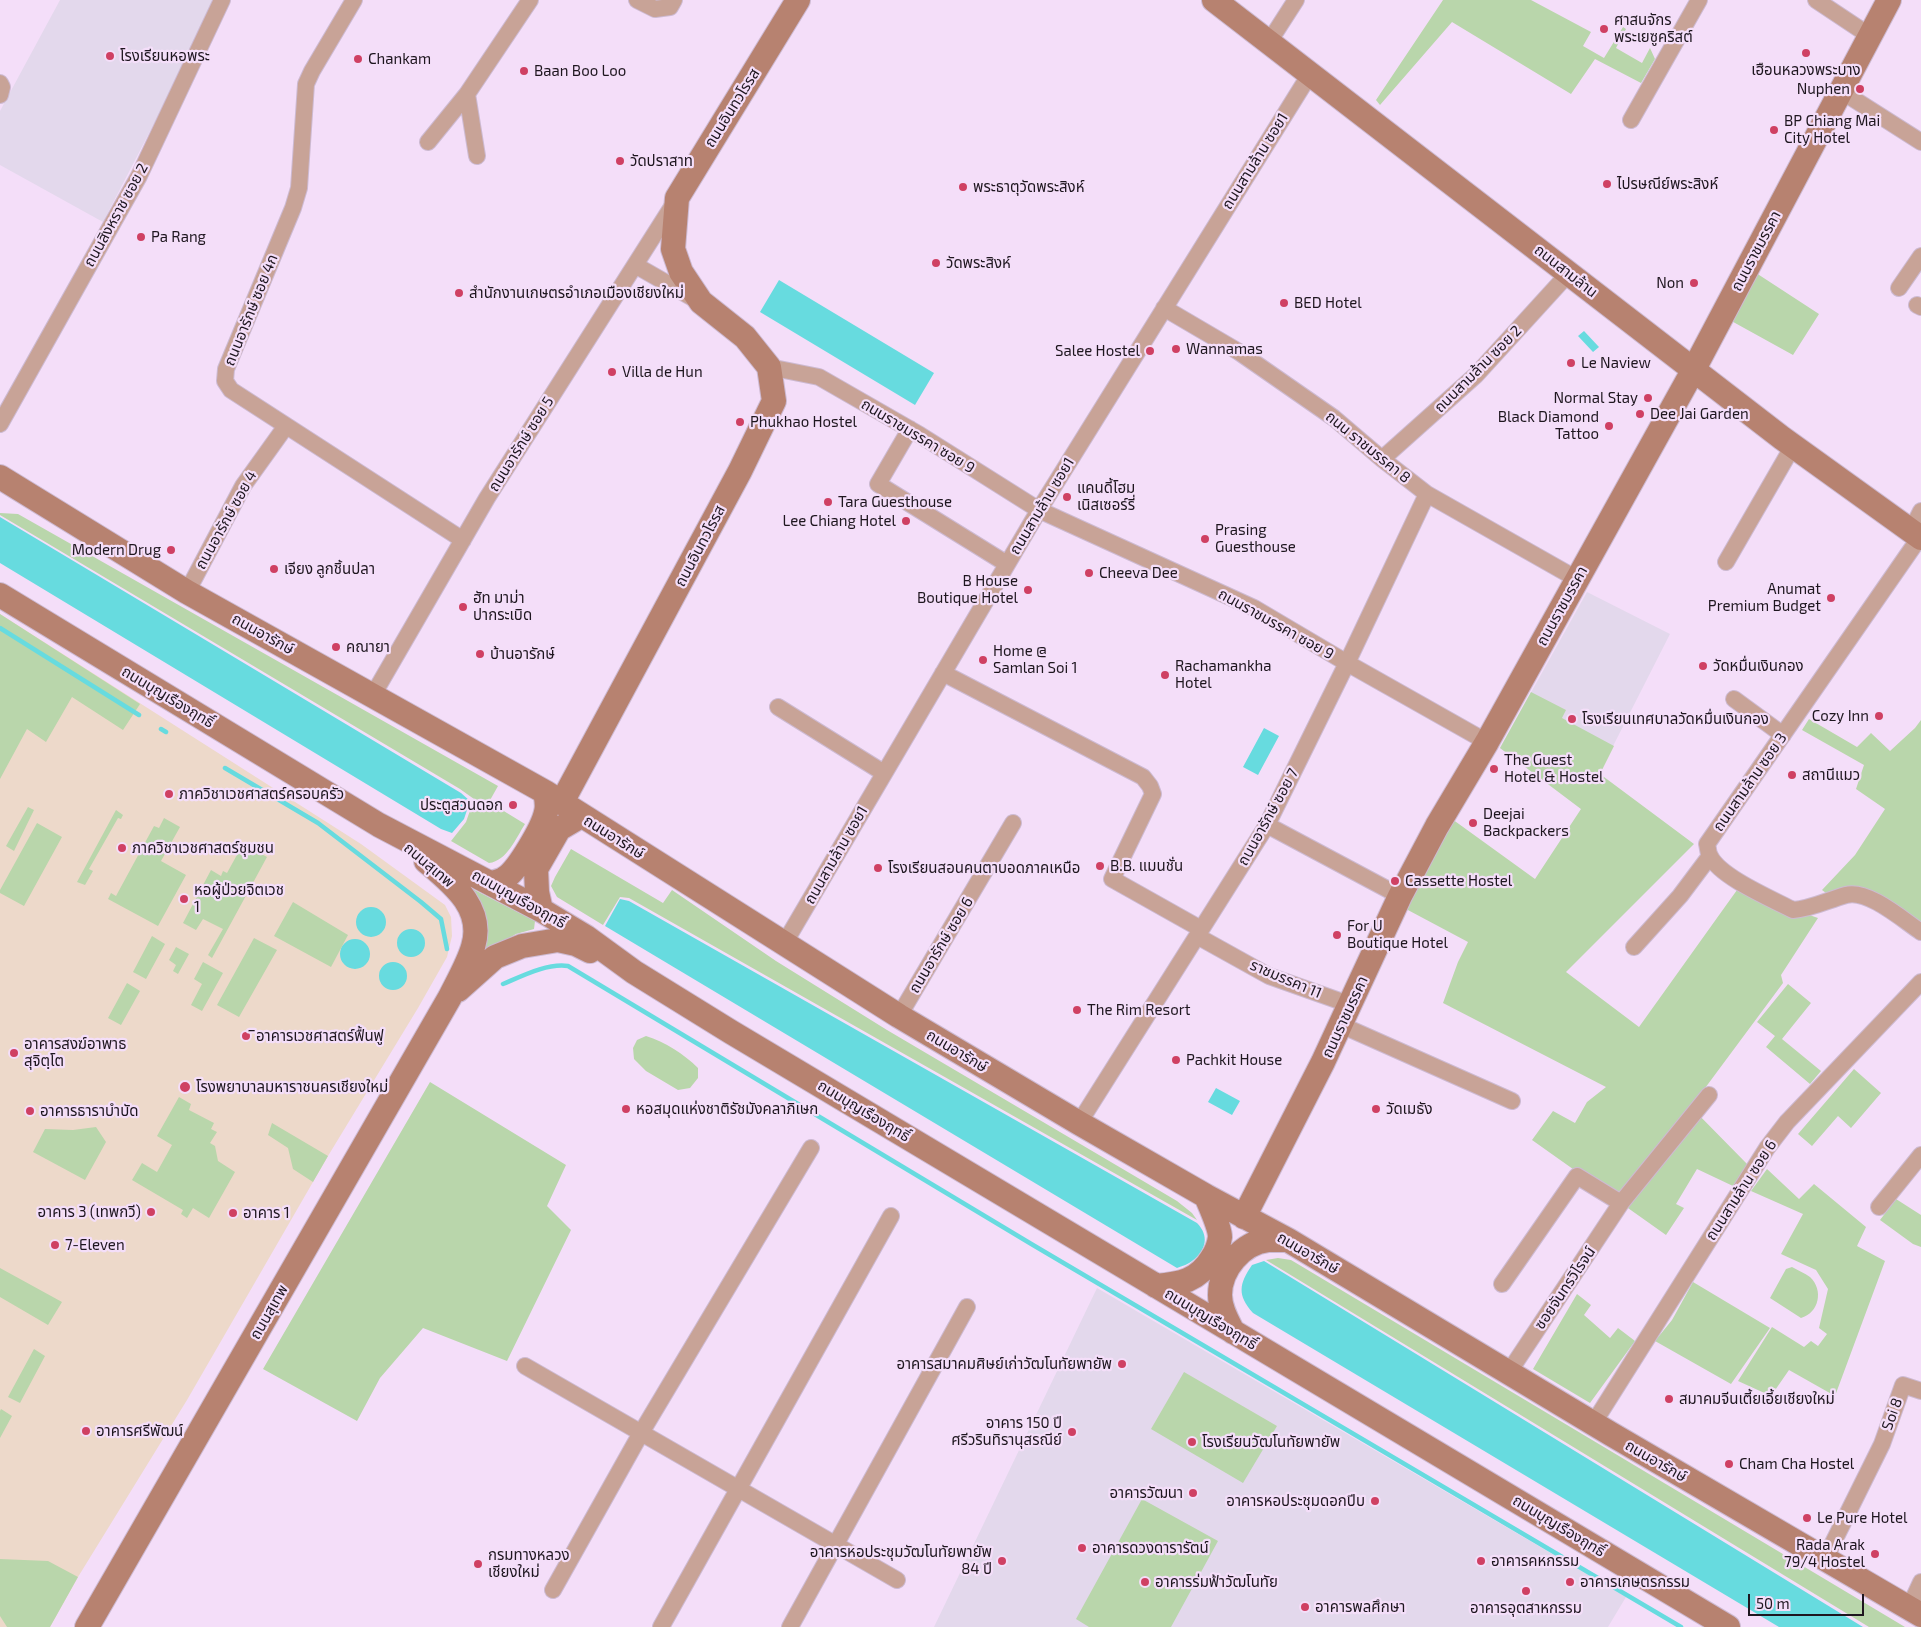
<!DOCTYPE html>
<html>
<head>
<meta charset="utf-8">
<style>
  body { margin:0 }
  #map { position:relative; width:1921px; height:1627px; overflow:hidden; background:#f4def9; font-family:"Exo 2",sans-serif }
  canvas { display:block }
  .scale { position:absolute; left:1748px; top:1594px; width:116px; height:22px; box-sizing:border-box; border:2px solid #1e161f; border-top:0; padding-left:6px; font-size:15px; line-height:18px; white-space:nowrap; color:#1e161f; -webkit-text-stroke:4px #f4def9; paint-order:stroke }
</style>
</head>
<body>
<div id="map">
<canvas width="1921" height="1627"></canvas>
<div class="scale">50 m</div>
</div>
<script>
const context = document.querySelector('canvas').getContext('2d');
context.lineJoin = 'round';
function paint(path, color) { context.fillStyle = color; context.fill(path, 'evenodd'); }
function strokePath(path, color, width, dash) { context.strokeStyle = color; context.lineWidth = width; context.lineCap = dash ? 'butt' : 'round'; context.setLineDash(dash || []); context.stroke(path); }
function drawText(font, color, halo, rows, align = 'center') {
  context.font = font + ' "Exo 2","Noto Sans Thai",sans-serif'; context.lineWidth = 4.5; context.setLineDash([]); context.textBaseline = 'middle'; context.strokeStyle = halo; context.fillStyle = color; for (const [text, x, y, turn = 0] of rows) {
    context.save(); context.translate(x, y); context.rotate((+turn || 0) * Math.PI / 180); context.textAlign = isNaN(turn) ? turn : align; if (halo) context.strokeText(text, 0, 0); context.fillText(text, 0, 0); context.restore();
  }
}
const education = new Path2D(`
  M 60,0 L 218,0 L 103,222 L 0,165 L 0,111 Z
  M 1587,592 L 1670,634 L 1581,809 L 1500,748 Z
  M 1097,1288 L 1626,1597 L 1608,1627 L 934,1627 Z`);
const medical = new Path2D(`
  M 0,614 L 361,844 L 445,905 L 451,917 L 452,936 L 447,957 L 418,1008 L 328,1156 L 187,1400 L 78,1577 L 50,1627 L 0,1627 Z`);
const green = new Path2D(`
  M 1443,0 L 1531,0 L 1591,32 L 1583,46 L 1604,58 L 1623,27 L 1626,29 L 1616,48 L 1642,63 L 1650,48 L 1655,59 L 1641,83 L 1595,59 L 1571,94 L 1452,22 L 1380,105 L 1376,100 Z
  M 1753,271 L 1819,314 L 1793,355 L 1726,318 Z
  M 0,513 L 18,514 L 498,786 L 489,802 L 525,824 C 516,838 507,861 489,863 L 451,841 L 466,822 L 474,799 L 460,789 L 0,515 Z
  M 0,614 L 140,704 L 123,730 L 72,697 L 46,742 L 27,729 L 0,779 Z
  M 1531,692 L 1566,710 L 1562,718 L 1614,746 L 1600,774 L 1694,844 L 1566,972 L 1639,1027 L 1737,890 L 1818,918 L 1781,975 L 1783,983 L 1691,1107 L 1749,1166 L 1733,1186 L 1697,1169 L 1676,1204 L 1684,1208 L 1666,1235 L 1532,1140 L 1553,1111 L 1575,1123 L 1587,1102 L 1606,1087 L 1443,1003 L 1458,962 L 1468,942 L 1406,909 L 1452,819 L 1535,879 L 1581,809 L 1500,748 Z
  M 1809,719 L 1857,747 L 1871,733 L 1890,751 L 1915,728 L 1921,720 L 1921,929 L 1878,899 L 1830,896 L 1822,890 L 1855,855 L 1885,809 L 1856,789 L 1864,765 L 1802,730 Z
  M 28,807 L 34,810 L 14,851 L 6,846 Z
  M 116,810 L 123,815 L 121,819 L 118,818 L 89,869 L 93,871 L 85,885 L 77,882 Z
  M 164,818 L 180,827 L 161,861 L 186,875 L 158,926 L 108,899 L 111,893 L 116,896 L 154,826 L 159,828 Z
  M 37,823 L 62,837 L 24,906 L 0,893 L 0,890 Z
  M 243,844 L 267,857 L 212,958 L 208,955 L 223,929 L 203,919 L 196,930 L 183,923 L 211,870 L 221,876 L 223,871 L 227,873 Z
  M 571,849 L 663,903 L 672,890 L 776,961 L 887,1030 L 1177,1201 L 1192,1213 L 1197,1220 L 629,898 L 620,897 L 603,925 L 557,897 L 551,886 L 555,877 Z
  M 465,885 L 535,921 L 534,929 L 516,934 L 476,958 Z
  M 293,902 L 348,935 L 331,967 L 274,936 Z
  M 152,936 L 165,944 L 146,979 L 133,972 Z
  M 254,938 L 277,950 L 239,1017 L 217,1005 Z
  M 176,947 L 189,954 L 178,974 L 173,971 L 176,965 L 169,960 Z
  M 203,962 L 223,973 L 202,1011 L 191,1005 L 202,984 L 194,979 Z
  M 127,983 L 140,991 L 121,1025 L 108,1018 Z
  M 1788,984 L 1811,1003 L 1782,1039 L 1821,1071 L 1810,1084 L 1766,1047 L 1775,1036 L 1757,1022 Z
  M 646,1036 C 665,1042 684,1054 698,1068 L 698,1078 L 690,1088 L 678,1090 L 646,1071 L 634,1059 L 633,1048 L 637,1040 Z
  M 1854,1069 L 1881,1093 L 1851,1128 L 1838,1116 L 1812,1146 L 1798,1134 Z
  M 430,1082 L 566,1165 L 547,1206 L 571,1230 L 507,1361 L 423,1328 L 380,1378 L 357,1421 L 263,1369 Z
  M 179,1097 L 191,1104 L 189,1110 L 214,1123 L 211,1129 L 217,1132 L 210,1143 L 215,1146 L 218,1161 L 235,1172 L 209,1218 L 193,1208 L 187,1218 L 181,1214 L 183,1210 L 132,1180 L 142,1163 L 157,1172 L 172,1145 L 157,1136 Z
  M 272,1123 L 328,1156 L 313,1182 L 293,1169 L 288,1148 L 268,1135 Z
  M 96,1127 L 106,1142 L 85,1180 L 33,1152 L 45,1129 L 73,1130 Z
  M 1767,1169 L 1799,1199 L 1814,1184 L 1866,1227 L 1857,1246 L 1885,1261 L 1835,1396 L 1789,1370 L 1771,1396 L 1738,1381 L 1772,1327 L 1804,1347 L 1811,1341 L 1818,1346 L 1827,1334 L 1819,1328 L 1828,1289 L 1816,1270 L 1781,1254 L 1803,1214 L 1751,1191 Z
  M 1896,1199 L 1921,1215 L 1921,1247 L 1913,1244 L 1880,1220 Z
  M 1278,1258 L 1291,1260 L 1905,1627 L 1869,1627 L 1266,1260 Z
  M 1792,1267 C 1797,1270 1805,1273 1810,1277 C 1824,1290 1819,1313 1801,1318 L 1770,1298 L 1786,1269 Z
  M 0,1268 L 62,1302 L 48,1325 L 0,1297 Z
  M 1693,1282 L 1770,1328 L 1731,1384 L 1655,1341 L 1672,1320 Z
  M 1577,1294 L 1591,1305 L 1584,1315 L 1610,1338 L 1618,1328 L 1635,1341 L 1590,1403 L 1533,1369 Z
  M 34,1349 L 45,1356 L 20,1403 L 8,1397 Z
  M 1184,1372 L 1277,1426 L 1243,1483 L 1151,1429 Z
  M 1,1409 L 12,1416 L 0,1438 L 0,1411 Z
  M 1142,1499 L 1218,1541 L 1171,1627 L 1089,1627 L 1076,1619 Z
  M 0,1559 L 48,1561 L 78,1577 L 50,1627 L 7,1627 L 0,1616 Z`);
const water = new Path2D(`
  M 779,280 L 934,373 L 915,405 L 760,312 Z
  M 1584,331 L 1599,347 L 1593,352 L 1578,336 Z
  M 0,517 L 461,793 L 470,801 L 464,819 L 452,833 L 441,829 L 0,563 Z
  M 1264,728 L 1279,736 L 1258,775 L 1243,767 Z
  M 620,899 L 629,901 L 1197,1223 C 1209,1235 1207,1250 1192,1261 C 1189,1264 1182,1266 1177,1268 L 605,926 Z
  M356 922a15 15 0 1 1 30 0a15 15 0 1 1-30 0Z
  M397 943a14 14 0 1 1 28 0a14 14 0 1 1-28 0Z
  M340 954a15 15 0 1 1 30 0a15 15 0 1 1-30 0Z
  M379 976a14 14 0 1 1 28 0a14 14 0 1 1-28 0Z
  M 1216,1088 L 1240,1101 L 1232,1115 L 1208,1102 Z
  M 1264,1261 L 1863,1627 L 1779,1627 L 1253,1313 C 1237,1295 1239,1284 1252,1265 Z`);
const stream = new Path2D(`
  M 0,628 L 139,715
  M 161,729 L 166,732
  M 225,768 L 318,823 L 421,902 L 441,919 L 447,949
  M 503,984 C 522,976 547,963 568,966 L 1033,1245 L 1681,1627`);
const street = new Path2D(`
  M 354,0 L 312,71 L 306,84 L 299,188 L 293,208 L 226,369 L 225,381 L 231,390 L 463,540
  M 637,0 L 655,9 L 670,7 L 674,0
  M 1816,0 L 1870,36
  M 1269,42 L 1296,0
  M 0,83 L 2,87 L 0,95
  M 1841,91 L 1921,142
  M 1631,120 L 1699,0
  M 428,142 L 467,94
  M 477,156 L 467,94 L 530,0
  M 635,265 L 698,301
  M 1899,288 L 1921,256
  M 1917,305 L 1921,307
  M 1164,308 L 1239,352 L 1334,418 L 1382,459 L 1427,494 L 1577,579
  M 769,367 L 819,377 L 920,435 L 1039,510 L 1254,608 L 1347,663 L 1487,742
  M 0,424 L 139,176 L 222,0
  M 910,429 L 878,484 L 1007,564
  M 1382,459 L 1476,375 L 1569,273
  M 1911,531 L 1921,511
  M 1920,537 L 1707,844 C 1708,847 1708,853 1710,856 C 1720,877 1772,899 1793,910 C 1811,909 1828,900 1846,895 C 1868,889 1903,920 1921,932
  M 1726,562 L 1793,446
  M 187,592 L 243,486 L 286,426
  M 943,673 L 1143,777 L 1150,786 L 1153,794 L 1112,879 L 1201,929
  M 373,695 L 487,498 L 675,202
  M 1734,699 L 1783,735
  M 778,707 L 884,773
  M 1267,825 L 1400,896
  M 1197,936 L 1269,976 L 1351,1005
  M 784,944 L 1039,510 L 1310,74
  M 1634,947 L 1680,896 L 1710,856
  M 899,1016 L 1013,823
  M 1341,1025 L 1512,1101
  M 1079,1123 L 1267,825 L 1347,663 L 1427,494
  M 1879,1207 L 1921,1155
  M 1502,1284 L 1577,1176 L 1621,1203
  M 525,1366 L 897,1580
  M 1509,1372 L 1621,1203 L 1709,1095
  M 1593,1424 L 1767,1148 L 1787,1122 L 1921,982
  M 1825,1559 L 1882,1444 L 1903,1385 L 1921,1391
  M 553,1590 L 641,1433 L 811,1148
  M 1909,1608 L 1921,1582
  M 661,1627 L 891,1216
  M 790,1627 L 967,1307`);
const secondary = new Path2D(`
  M 1214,0 L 1782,438 L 1921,538
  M 0,477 L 187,592 L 545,792 L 899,1016 L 1079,1123 L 1206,1196 L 1288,1240 L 1611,1434 L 1921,1615
  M 0,595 L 379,825 L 541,910 L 586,937 L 634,972 L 731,1032 L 1728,1627
  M 562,802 L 740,471 L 774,401 L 769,367 L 745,337 L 701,302 L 681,272 L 673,249 L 677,198 L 798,0
  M 490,883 C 495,882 501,881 505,878 C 518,870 543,827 546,812 C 548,805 546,798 545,792
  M 541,910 L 537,892 L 536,869 L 559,829 L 581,816
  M 458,990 L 495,957 L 522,946 L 558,940 L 576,944 L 590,951
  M 1244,1217 L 1323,1062 L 1400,896 L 1437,826 L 1487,742 L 1694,369 L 1889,0
  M 1156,1286 C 1180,1284 1198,1281 1212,1258 C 1216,1252 1219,1245 1220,1237 C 1220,1227 1210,1206 1206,1196
  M 1233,1332 C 1227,1320 1220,1308 1220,1295 C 1220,1269 1242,1243 1268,1240 C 1274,1240 1281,1240 1288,1240
  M 87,1627 L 450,997 C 458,981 468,964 473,947 C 485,908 452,883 426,861`);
const markers = [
  [1604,29,5,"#cf4063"],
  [1806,53,5,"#cf4063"],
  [110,56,5,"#cf4063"],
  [358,59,5,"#cf4063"],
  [524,71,5,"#cf4063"],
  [1860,89,5,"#cf4063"],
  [1774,130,5,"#cf4063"],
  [620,161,5,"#cf4063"],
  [1607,184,5,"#cf4063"],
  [963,187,5,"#cf4063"],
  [141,237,5,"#cf4063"],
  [936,263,5,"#cf4063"],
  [1694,283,5,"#cf4063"],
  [459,293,5,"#cf4063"],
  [1284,303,5,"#cf4063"],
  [1176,349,5,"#cf4063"],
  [1150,351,5,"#cf4063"],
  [1571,363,5,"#cf4063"],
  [612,372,5,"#cf4063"],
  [1648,398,5,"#cf4063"],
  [1640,414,5,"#cf4063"],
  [740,422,5,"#cf4063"],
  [1609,426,5,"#cf4063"],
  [1067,497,5,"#cf4063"],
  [828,502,5,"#cf4063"],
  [906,521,5,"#cf4063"],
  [1205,539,5,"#cf4063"],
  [171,550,5,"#cf4063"],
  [274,569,5,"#cf4063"],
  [1089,573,5,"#cf4063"],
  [1028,590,5,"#cf4063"],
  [1831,598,5,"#cf4063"],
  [463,607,5,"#cf4063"],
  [336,647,5,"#cf4063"],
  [480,654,5,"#cf4063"],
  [983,660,5,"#cf4063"],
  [1703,666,5,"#cf4063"],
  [1165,675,5,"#cf4063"],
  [1879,716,5,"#cf4063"],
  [1572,719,5,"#cf4063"],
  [1494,769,5,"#cf4063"],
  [1792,775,5,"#cf4063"],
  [169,794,5,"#cf4063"],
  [513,805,5,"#cf4063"],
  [1473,823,5,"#cf4063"],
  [122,848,5,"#cf4063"],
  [1100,866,5,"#cf4063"],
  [878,868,5,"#cf4063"],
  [1395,881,5,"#cf4063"],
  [184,899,5,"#cf4063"],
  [1337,935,5,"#cf4063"],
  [1077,1010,5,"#cf4063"],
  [246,1036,5,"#cf4063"],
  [14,1053,5,"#cf4063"],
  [1176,1060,5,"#cf4063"],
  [185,1087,6,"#cf4063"],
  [626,1109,5,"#cf4063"],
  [1376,1109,5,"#cf4063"],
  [30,1111,5,"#cf4063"],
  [151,1212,5,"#cf4063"],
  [233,1213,5,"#cf4063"],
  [55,1245,5,"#cf4063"],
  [1122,1364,5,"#cf4063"],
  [1669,1399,5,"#cf4063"],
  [86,1431,5,"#cf4063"],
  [1072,1432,5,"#cf4063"],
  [1192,1442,5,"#cf4063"],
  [1729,1464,5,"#cf4063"],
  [1193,1493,5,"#cf4063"],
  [1375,1501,5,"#cf4063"],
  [1807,1518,5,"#cf4063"],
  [1082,1548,5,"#cf4063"],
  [1875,1554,5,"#cf4063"],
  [1002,1561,5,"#cf4063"],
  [1481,1561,5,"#cf4063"],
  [478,1564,5,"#cf4063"],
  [1145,1582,5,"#cf4063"],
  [1570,1582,5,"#cf4063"],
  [1526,1591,5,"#cf4063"],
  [1305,1607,5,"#cf4063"]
];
const poiNames = [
  ["ศาสนจักร",1614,20],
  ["พระเยซูคริสต์",1614,37],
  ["โรงเรียนหอพระ",120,56],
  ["Chankam",368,59],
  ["เฮือนหลวงพระบาง",1806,70,"center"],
  ["Baan Boo Loo",534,71],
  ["Nuphen",1850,89,"right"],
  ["BP Chiang Mai",1784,121],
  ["City Hotel",1784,138],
  ["วัดปราสาท",630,161],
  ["ไปรษณีย์พระสิงห์",1617,184],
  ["พระธาตุวัดพระสิงห์",973,187],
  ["Pa Rang",151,237],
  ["วัดพระสิงห์",946,263],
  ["Non",1684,283,"right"],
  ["สำนักงานเกษตรอำเภอเมืองเชียงใหม่",469,293],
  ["BED Hotel",1294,303],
  ["Wannamas",1186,349],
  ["Salee Hostel",1140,351,"right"],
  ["Le Naview",1581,363],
  ["Villa de Hun",622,372],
  ["Normal Stay",1638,398,"right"],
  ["Dee Jai Garden",1650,414],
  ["Black Diamond",1599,417,"right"],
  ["Tattoo",1599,434,"right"],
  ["Phukhao Hostel",750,422],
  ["แคนดี้โฮม",1077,488],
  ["เนิสเซอร์รี่",1077,505],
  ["Tara Guesthouse",838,502],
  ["Lee Chiang Hotel",896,521,"right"],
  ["Prasing",1215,530],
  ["Guesthouse",1215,547],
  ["Modern Drug",161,550,"right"],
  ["เจียง ลูกชิ้นปลา",284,569],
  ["Cheeva Dee",1099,573],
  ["B House",1018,581,"right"],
  ["Boutique Hotel",1018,598,"right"],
  ["Anumat",1821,589,"right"],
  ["Premium Budget",1821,606,"right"],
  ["ฮัท มาม่า",473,598],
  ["ปากระเบิด",473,615],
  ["คณายา",346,647],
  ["Home @",993,651],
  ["Samlan Soi 1",993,668],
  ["บ้านอารักษ์",490,654],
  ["Rachamankha",1175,666],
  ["Hotel",1175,683],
  ["วัดหมื่นเงินกอง",1713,666],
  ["Cozy Inn",1869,716,"right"],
  ["โรงเรียนเทศบาลวัดหมื่นเงินกอง",1582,719],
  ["The Guest",1504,760],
  ["Hotel & Hostel",1504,777],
  ["สถานีแมว",1802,775],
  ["ภาควิชาเวชศาสตร์ครอบครัว",179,794],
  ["ประตูสวนดอก",503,805,"right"],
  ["Deejai",1483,814],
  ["Backpackers",1483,831],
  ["ภาควิชาเวชศาสตร์ชุมชน",132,848],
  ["B.B. แมนชั่น",1110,866],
  ["โรงเรียนสอนคนตาบอดภาคเหนือ",888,868],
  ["Cassette Hostel",1405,881],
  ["หอผู้ป่วยจิตเวช",194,890],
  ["1",194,907],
  ["For U",1347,926],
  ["Boutique Hotel",1347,943],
  ["The Rim Resort",1087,1010],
  ["ิอาคารเวชศาสตร์ฟื้นฟู",256,1036],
  ["อาคารสงฆ์อาพาธ",24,1044],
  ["สุจิตฺโต",24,1061],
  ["Pachkit House",1186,1060],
  ["โรงพยาบาลมหาราชนครเชียงใหม่",196,1087],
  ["หอสมุดแห่งชาติรัชมังคลาภิเษก",636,1109],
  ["วัดเมธัง",1386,1109],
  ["อาคารธาราบำบัด",40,1111],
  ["อาคาร 3 (เทพกวี)",141,1212,"right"],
  ["อาคาร 1",243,1213],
  ["7-Eleven",65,1245],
  ["อาคารสมาคมศิษย์เก่าวัฒโนทัยพายัพ",1112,1364,"right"],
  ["สมาคมจีนเตี้ยเอี้ยเชียงใหม่",1679,1399],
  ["อาคาร 150 ปี",1062,1423,"right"],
  ["ศรีวรินทิรานุสรณีย์",1062,1440,"right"],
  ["อาคารศรีพัฒน์",96,1431],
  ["โรงเรียนวัฒโนทัยพายัพ",1202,1442],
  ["Cham Cha Hostel",1739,1464],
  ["อาคารวัฒนา",1183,1493,"right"],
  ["อาคารหอประชุมดอกปีบ",1365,1501,"right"],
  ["Le Pure Hotel",1817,1518],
  ["Rada Arak",1865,1545,"right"],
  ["79/4 Hostel",1865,1562,"right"],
  ["อาคารดวงดารารัตน์",1092,1548],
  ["อาคารหอประชุมวัฒโนทัยพายัพ",992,1552,"right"],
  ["84 ปี",992,1569,"right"],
  ["กรมทางหลวง",488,1555],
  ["เชียงใหม่",488,1572],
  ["อาคารคหกรรม",1491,1561],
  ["อาคารร่มฟ้าวัฒโนทัย",1155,1582],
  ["อาคารเกษตรกรรม",1580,1582],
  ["อาคารพลศึกษา",1315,1607],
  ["อาคารอุตสาหกรรม",1526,1608,"center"]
];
const streetNames = [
  ["ถนนอินทวโรรส",732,108,-58],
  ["ถนนสามล้าน ซอย1",1255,161,-58],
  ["ถนนสิงหราช ซอย 2",116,215,-61],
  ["ถนนราชมรรคา",1756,251,-62],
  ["ถนนสามล้าน",1566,271,38],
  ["ถนนอารักษ์ ซอย 4ก",251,310,-68],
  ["ถนนสามล้าน ซอย 2",1478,369,-45],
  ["ถนนราชมรรคา ซอย 9",918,436,31],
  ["ถนนอารักษ์ ซอย 5",521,444,-58],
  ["ถนน ราชมรรคา 8",1368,447,39],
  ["ถนนสามล้าน ซอย1",1042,506,-59],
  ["ถนนอารักษ์ ซอย 4",226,520,-61],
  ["ถนนอินทวโรรส",700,546,-62],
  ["ถนนราชมรรคา",1562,606,-61],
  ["ถนนราชมรรคา ซอย 9",1276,624,29],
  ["ถนนอารักษ์",263,634,29],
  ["ถนนบุญเรืองฤทธิ์",168,697,31],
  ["ถนนสามล้าน ซอย 3",1750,782,-55],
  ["ถนนอารักษ์ ซอย 7",1268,817,-61],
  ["ถนนอารักษ์",614,837,32],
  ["ถนนสามล้าน ซอย1",836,855,-60],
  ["ถนนสุเทพ",429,865,40],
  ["ถนนบุญเรืองฤทธิ์",519,899,29],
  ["ถนนอารักษ์ ซอย 6",941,945,-59],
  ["ราชมรรคา 11",1286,979,23],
  ["ถนนราชมรรคา",1345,1017,-65],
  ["ถนนอารักษ์",957,1051,31],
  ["ถนนบุญเรืองฤทธิ์",864,1111,31],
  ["ถนนสามล้าน ซอย 6",1741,1190,-57],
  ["ถนนอารักษ์",1308,1253,30],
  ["ซอยจันทรวิโรจน์",1565,1288,-56],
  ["ถนนสุเทพ",269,1312,-60],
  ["ถนนบุญเรืองฤทธิ์",1211,1319,31],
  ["Soi 8",1892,1414,-70],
  ["ถนนอารักษ์",1656,1461,30],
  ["ถนนบุญเรืองฤทธิ์",1559,1526,31]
];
paint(education, '#e3d8ec');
paint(medical, '#edd9ca');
paint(green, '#b9d6ab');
paint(water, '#67dbdf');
strokePath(stream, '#67dbdf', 4.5);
strokePath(street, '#cdbad2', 18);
strokePath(secondary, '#cdbad2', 26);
strokePath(street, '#c8a397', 16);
strokePath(secondary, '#b78270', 24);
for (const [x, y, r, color] of markers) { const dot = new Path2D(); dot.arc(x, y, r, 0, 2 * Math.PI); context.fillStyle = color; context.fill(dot); strokePath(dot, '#f4def9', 2); }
drawText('15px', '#1e161f', '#f4def9', poiNames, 'left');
drawText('15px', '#1e161f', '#f4def9', streetNames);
</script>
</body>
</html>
